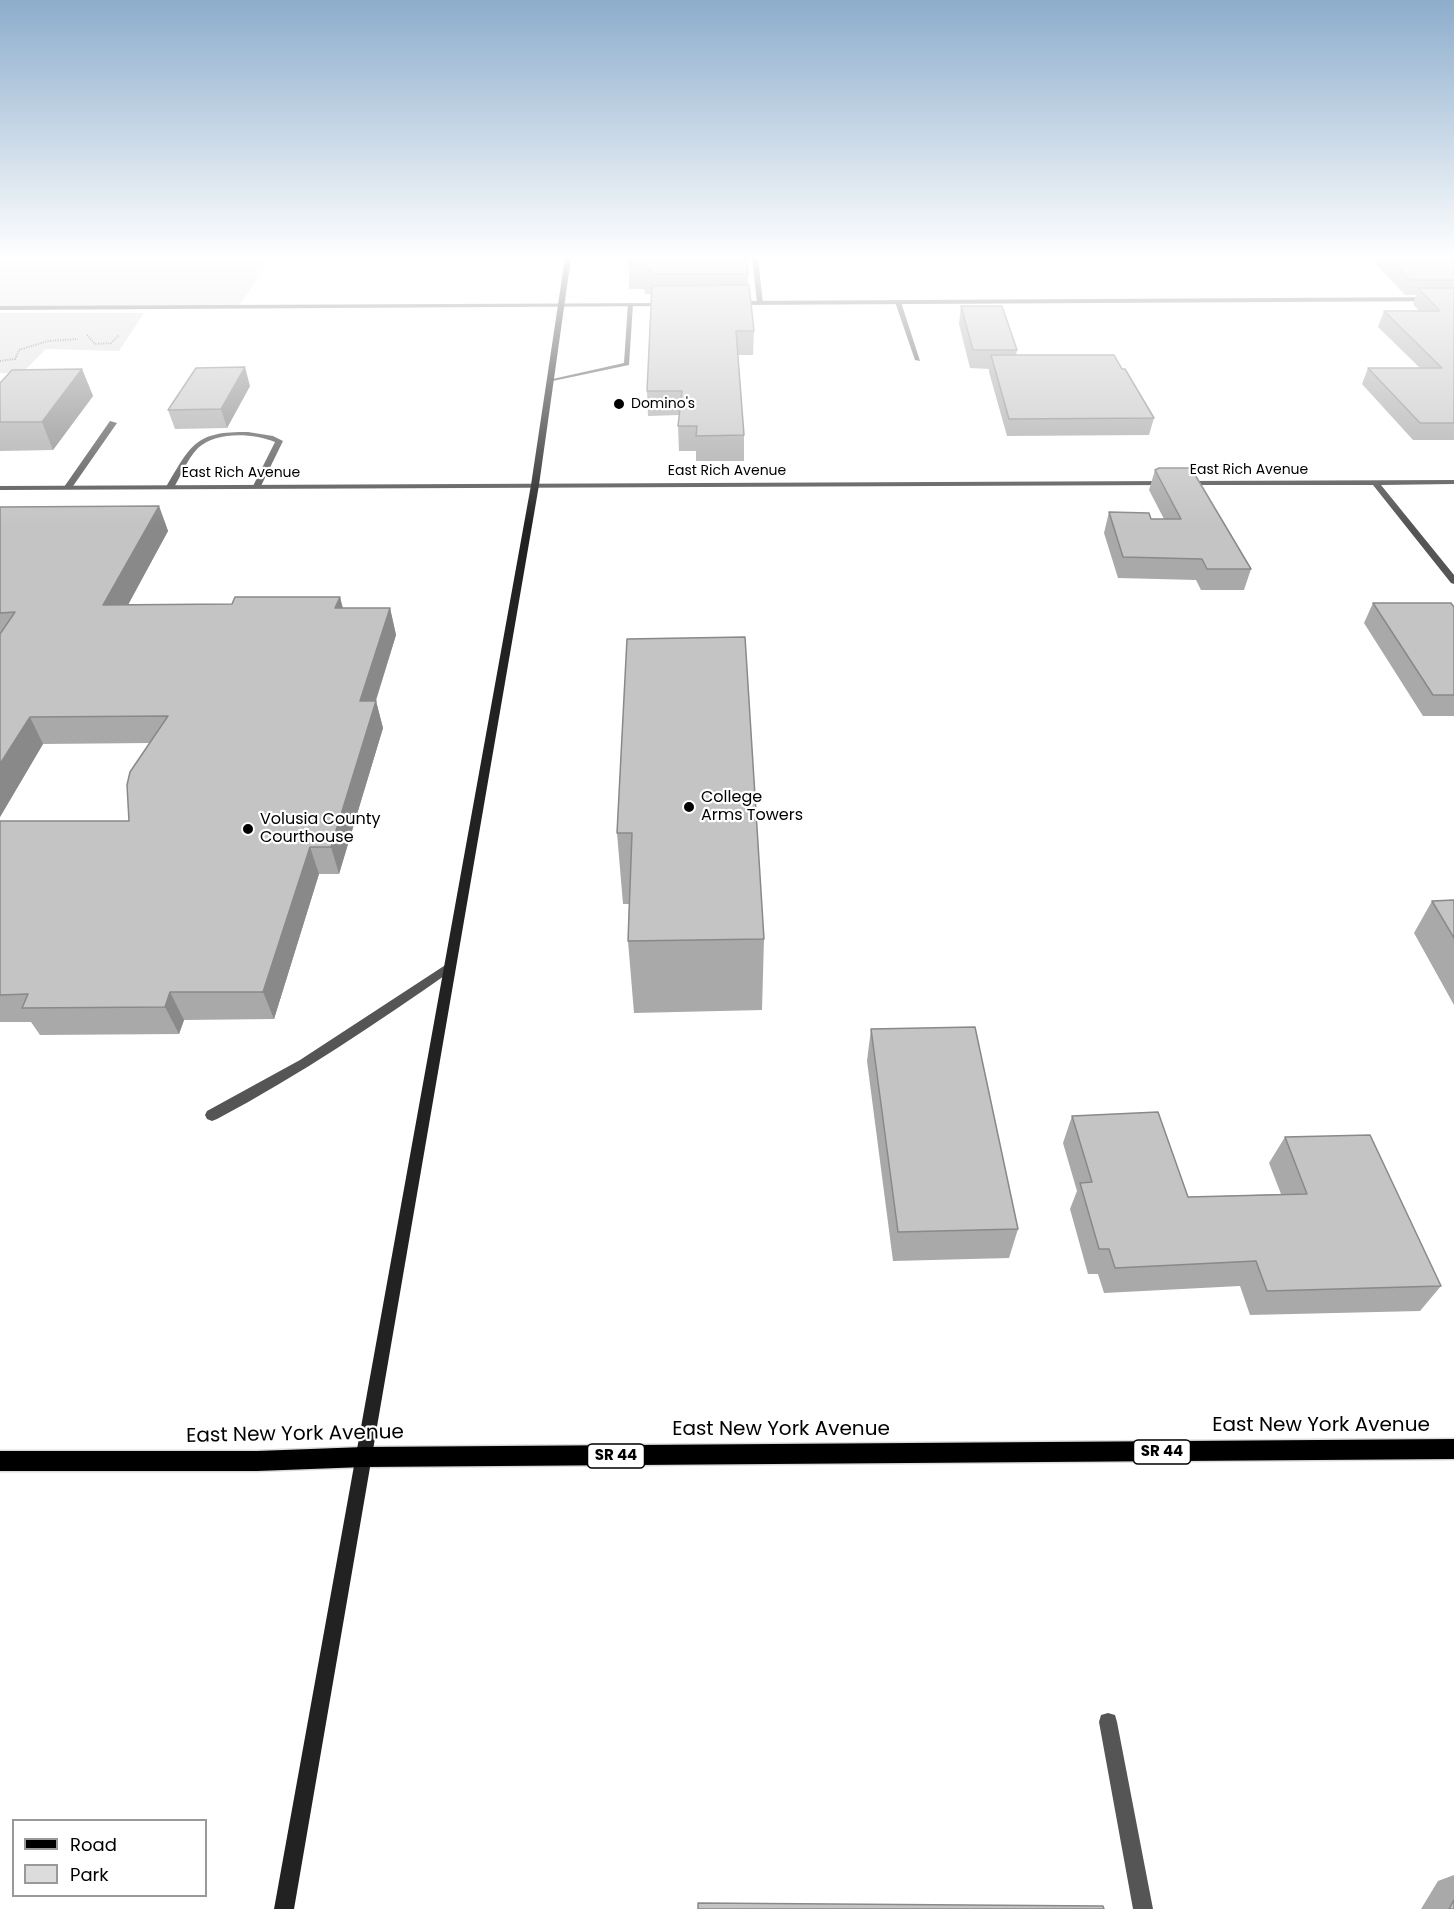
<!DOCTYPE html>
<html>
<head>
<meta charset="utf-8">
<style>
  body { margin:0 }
  #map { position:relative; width:1454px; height:1909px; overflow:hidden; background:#fff; font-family:Poppins,sans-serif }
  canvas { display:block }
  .legend { position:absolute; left:12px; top:1819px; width:195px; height:78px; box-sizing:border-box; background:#fff; border:2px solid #999; margin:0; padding:8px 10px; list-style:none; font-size:18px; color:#000 }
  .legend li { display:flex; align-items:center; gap:12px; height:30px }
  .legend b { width:30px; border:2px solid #999 }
</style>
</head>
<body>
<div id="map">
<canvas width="1454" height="1909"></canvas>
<ul class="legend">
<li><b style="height:8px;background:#000"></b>Road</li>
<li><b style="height:16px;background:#dcdcdc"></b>Park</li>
</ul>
</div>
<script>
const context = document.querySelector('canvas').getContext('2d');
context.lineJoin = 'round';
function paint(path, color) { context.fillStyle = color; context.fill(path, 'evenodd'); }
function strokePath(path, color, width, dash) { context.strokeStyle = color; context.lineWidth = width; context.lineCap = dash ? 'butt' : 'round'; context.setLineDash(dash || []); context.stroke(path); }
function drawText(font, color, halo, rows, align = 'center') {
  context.font = font + ' Poppins,sans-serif'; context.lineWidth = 4.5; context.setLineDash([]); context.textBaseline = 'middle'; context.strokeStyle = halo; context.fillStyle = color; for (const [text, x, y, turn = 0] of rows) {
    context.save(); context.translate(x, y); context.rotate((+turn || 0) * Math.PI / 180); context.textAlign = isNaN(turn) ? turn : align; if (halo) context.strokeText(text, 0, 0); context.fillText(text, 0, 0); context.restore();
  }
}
const green = new Path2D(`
  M 0,258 L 271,258 L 239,306 L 0,308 Z
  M 0,313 L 144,313 L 119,351 L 46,349 L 22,373 L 0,373 Z`);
const path = new Path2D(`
  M 87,335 L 95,344 L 111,343 L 119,335
  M 0,361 L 15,359 L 19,350 L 48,341 L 78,339`);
const lane = new Path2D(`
  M 752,258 L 758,258 L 763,303 L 760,305 L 757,303 Z
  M 898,300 L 901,302 L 920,361 L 915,360 L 895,302 Z
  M 628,303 L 633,304 L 629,365 L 548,382 L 548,380 L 624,363 Z
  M 110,421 L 117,423 L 71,489 L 65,489 L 64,487 Z
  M 248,432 L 273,436 L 283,441 L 260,488 L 253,486 L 275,442 C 253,433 216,431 198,448 C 187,459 181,476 173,489 L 166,487 C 191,445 195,431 248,432 Z
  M 450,962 L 456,966 L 454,969 C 377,1023 300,1075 217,1119 L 212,1121 L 207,1119 L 205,1115 L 207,1111 L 300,1060 Z
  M 1108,1713 L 1115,1715 L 1117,1722 L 1153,1909 L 1133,1909 L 1099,1722 L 1101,1715 Z`);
const street = new Path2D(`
  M 1454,297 L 1454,301 L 735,305 L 732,303 L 735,301 Z
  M 669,303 L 667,306 L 0,310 L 0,306 Z
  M 1454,480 L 1454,484 L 1381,485 L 1454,575 L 1454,584 L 1451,583 L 1373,485 L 1185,485 L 1181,483 L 1185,481 Z
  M 1171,481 L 1172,483 L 1168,485 L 0,490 L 0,486 Z`);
const secondary = new Path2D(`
  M 565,258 L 571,258 L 539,485 L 294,1909 L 274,1909 L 531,485 Z`);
const primary = new Path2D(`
  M 1454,1439 L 1454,1459 L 364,1467 L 257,1471 L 0,1471 L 0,1451 L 257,1451 L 364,1447 Z`);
const wall = new Path2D(`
  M 629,258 L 748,274 L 748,285 L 754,331 L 753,355 L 738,355 L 744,435 L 744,461 L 696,461 L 696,451 L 679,451 L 678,426 L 679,415 L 648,416 L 647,391 L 651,294 L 645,294 L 644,289 L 629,289 Z
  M 1370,258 L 1454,258 L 1454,440 L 1413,440 L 1362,384 L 1368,368 L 1420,368 L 1378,327 L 1384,311 L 1419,311 L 1413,304 L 1416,295 L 1405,295 Z
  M 961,306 L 1017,350 L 1016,355 L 1122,369 L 1154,418 L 1149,435 L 1007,436 L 989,372 L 989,369 L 970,368 L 959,324 Z
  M 82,369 L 93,396 L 53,450 L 0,451 L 0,383 Z
  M 250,386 L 227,428 L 175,429 L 168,410 Z
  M 1155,470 L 1251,569 L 1244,590 L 1201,590 L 1196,580 L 1118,578 L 1104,533 L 1109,512 L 1151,519 L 1164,519 L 1149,490 Z
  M 159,506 L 168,531 L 128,604 L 232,604 L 340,597 L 343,608 L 390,608 L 396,635 L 376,701 L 383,728 L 339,874 L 319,874 L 274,1019 L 184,1020 L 179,1034 L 40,1035 L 31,1022 L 0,1022 L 0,821 L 129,821 L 150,743 L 43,744 L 0,817 L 0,507 Z
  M 1373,603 L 1454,607 L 1454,716 L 1423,716 L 1364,623 Z
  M 627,639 L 764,939 L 762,1010 L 634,1013 L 628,941 L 629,904 L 623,904 L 617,833 Z
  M 1454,900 L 1454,1005 L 1414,933 L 1432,901 Z
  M 871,1029 L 1018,1229 L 1009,1258 L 893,1261 L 867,1061 Z
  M 1072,1116 L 1188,1197 L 1281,1194 L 1269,1163 L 1285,1137 L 1441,1286 L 1420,1311 L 1250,1315 L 1240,1286 L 1104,1293 L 1098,1274 L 1088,1274 L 1070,1209 L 1077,1191 L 1063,1143 Z
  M 1454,1875 L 1454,1909 L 1421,1909 L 1438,1881 Z`);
const shadedWall = new Path2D(`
  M 245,367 L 250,386 L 227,428 L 221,409 Z
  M 82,369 L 93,396 L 53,450 L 42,422 Z
  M 159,506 L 168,531 L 114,631 L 103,605 Z
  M 340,597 L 346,623 L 335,608 Z
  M 390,608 L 396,635 L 367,728 L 360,701 Z
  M 376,701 L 383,728 L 339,874 L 331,847 Z
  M 30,717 L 43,744 L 0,817 L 0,764 Z
  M 310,847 L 319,874 L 274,1019 L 263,992 Z
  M 170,992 L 184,1020 L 179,1034 L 165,1007 Z`);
const building = new Path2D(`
  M 629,258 L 747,258 L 748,274 L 652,274 L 652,269 L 643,269 L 644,264 L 628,264 Z
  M 1389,258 L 1454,258 L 1454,280 L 1410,280 Z
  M 749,285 L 754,331 L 736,331 L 744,435 L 696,436 L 697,426 L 678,426 L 682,391 L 647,391 L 652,286 Z
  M 1418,288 L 1454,288 L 1454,423 L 1420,423 L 1368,368 L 1442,368 L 1384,311 L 1440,311 Z
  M 961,306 L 1002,306 L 1017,350 L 973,350 Z
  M 991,355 L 1114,355 L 1122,369 L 1125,369 L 1154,418 L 1009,419 Z
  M 245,367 L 221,409 L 168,410 L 196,368 Z
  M 82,369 L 42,422 L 0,422 L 0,383 L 12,370 Z
  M 1159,468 L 1191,468 L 1251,569 L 1207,569 L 1202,559 L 1123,557 L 1109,512 L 1149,513 L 1151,519 L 1181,519 L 1155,470 Z
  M 159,506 L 103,605 L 232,604 L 235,597 L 340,597 L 335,608 L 390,608 L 360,701 L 376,701 L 331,847 L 310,847 L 263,992 L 170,992 L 165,1007 L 22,1008 L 28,994 L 0,995 L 0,821 L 129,821 L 127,785 L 130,772 L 168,716 L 30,717 L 0,764 L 0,634 L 15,612 L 0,613 L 0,507 Z
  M 1373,603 L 1451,603 L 1454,607 L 1454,695 L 1433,695 Z
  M 745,637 L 764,939 L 628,941 L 632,833 L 617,833 L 627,639 Z
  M 1454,900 L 1454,938 L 1432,901 Z
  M 975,1027 L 1018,1229 L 898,1232 L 871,1029 Z
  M 1158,1112 L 1188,1197 L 1307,1194 L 1285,1137 L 1370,1135 L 1441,1286 L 1267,1291 L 1256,1261 L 1115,1268 L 1109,1249 L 1099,1249 L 1080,1183 L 1092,1182 L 1072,1116 Z
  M 1454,1900 L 1454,1909 L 1449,1909 Z
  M 698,1903 L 1103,1906 L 1104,1909 L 698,1909 Z`);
const markers = [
  [619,404,6,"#000"],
  [689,807,6,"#000"],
  [248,829,6,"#000"]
];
const farPoinames = [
  ["Domino's",631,404]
];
const farStreetnames = [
  ["East Rich Avenue",1249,470],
  ["East Rich Avenue",727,471],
  ["East Rich Avenue",241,473]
];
const shields = [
  [1162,1452,57],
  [616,1456,57]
];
const shieldNames = [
  ["SR 44",1162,1452],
  ["SR 44",616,1456]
];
const poiNames = [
  ["College",701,798],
  ["Arms Towers",701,816],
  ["Volusia County",260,820],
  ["Courthouse",260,838]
];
const nearStreetnames = [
  ["East New York Avenue",1321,1426],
  ["East New York Avenue",781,1430],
  ["East New York Avenue",295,1435,-1]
];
paint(green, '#dcdcdc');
strokePath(primary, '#dbdbdb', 3);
strokePath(path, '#777', 2, [1, 1.5]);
paint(lane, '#555');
paint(street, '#555');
paint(secondary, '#222');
paint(primary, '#000');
paint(wall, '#a9a9a9');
paint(shadedWall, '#898989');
paint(building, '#c4c4c4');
strokePath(building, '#898989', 1.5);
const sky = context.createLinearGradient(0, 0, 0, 525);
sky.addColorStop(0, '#8cadcc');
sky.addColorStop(0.49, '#fff');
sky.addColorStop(1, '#ffffff00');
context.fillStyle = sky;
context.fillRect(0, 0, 1454, 525);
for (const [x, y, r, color] of markers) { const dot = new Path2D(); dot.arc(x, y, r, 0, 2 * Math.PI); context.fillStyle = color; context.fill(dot); strokePath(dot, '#fff', 2); }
drawText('14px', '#000', '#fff', farPoinames, 'left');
drawText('14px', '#000', '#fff', farStreetnames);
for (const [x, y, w] of shields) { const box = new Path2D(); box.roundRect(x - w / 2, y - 12, w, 24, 4.5); context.fillStyle = '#fff'; context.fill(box); strokePath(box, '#000', 1.5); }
drawText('bold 15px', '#000', null, shieldNames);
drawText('16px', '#000', '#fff', poiNames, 'left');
drawText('20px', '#000', '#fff', nearStreetnames);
</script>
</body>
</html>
